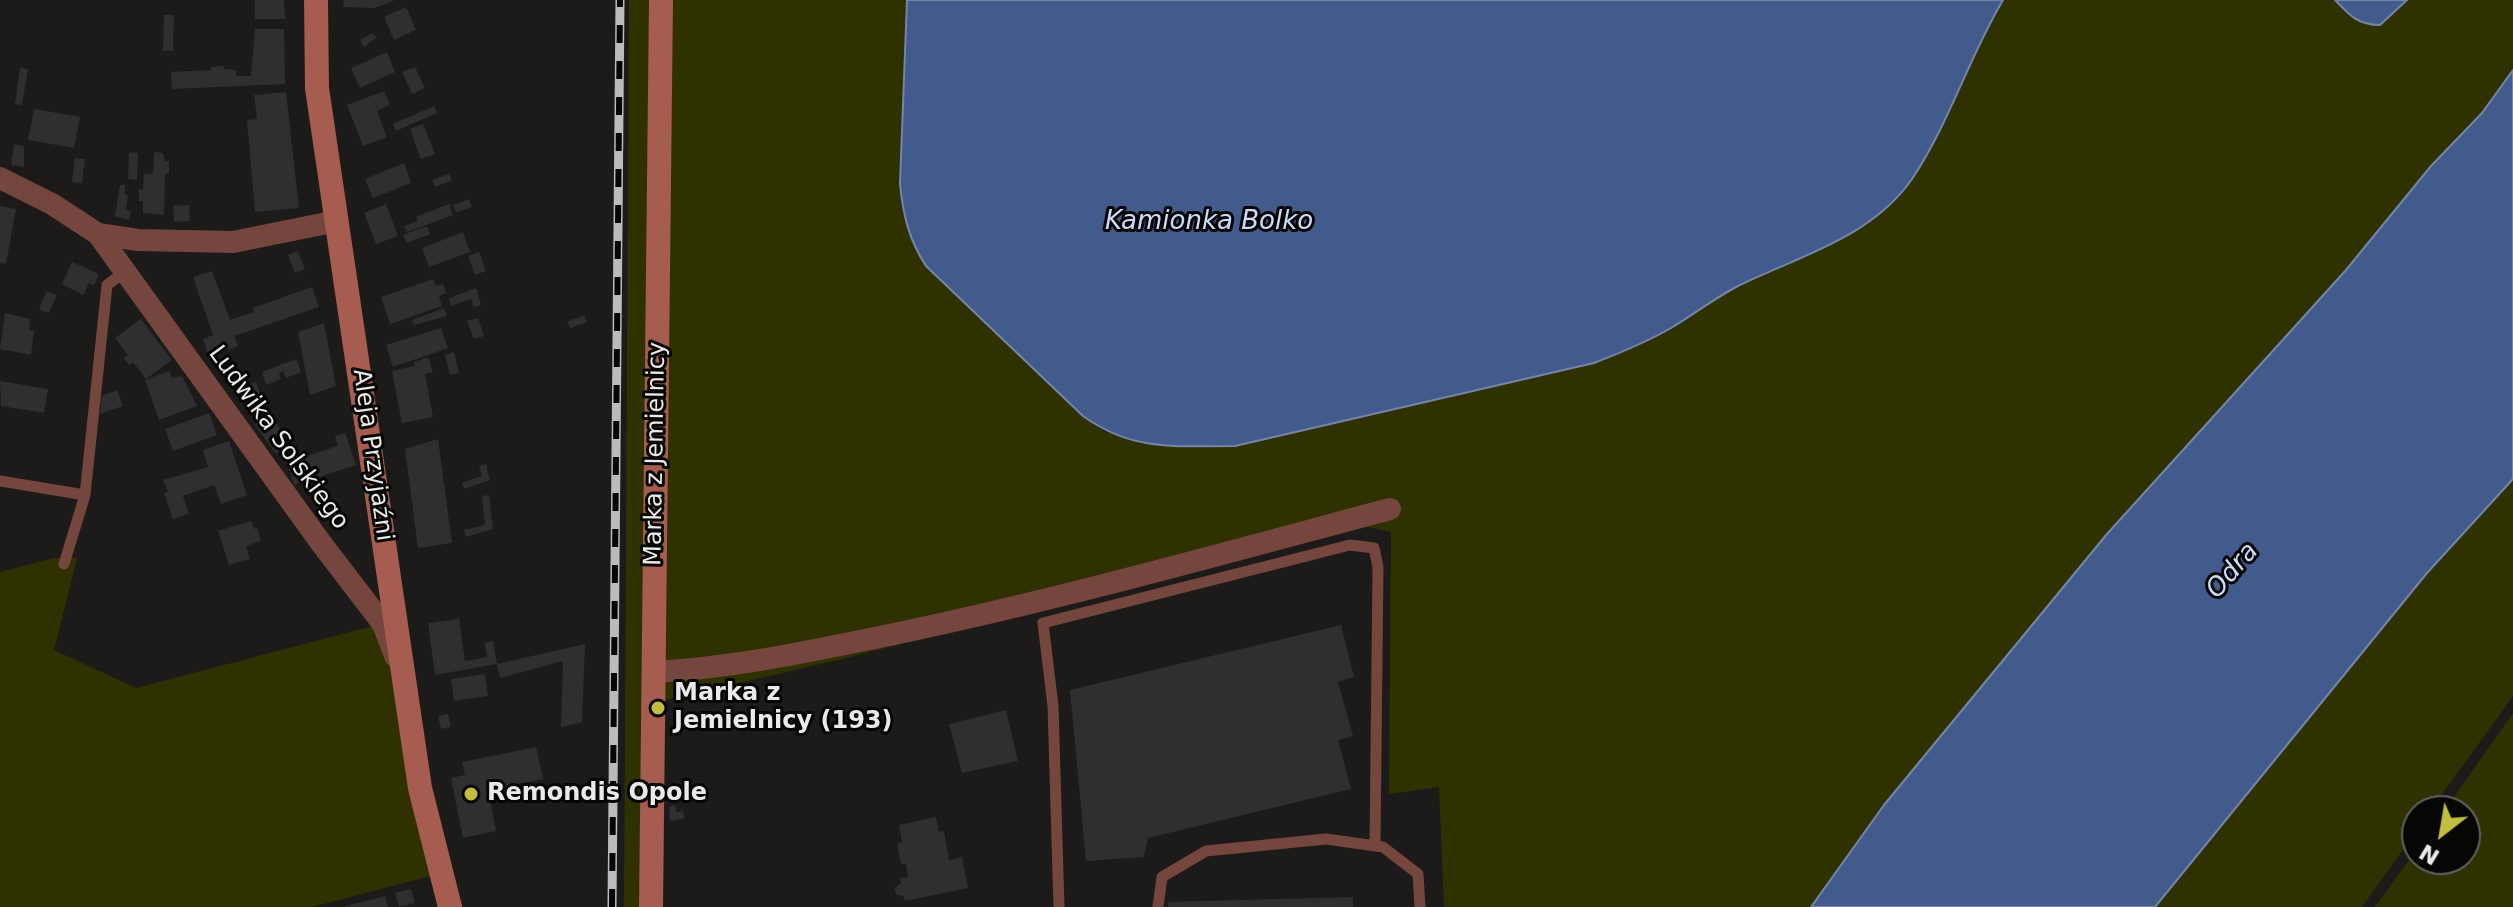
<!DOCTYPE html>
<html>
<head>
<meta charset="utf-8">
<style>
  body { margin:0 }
  #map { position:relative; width:2513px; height:907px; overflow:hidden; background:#1c1b19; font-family:"DejaVu Sans",sans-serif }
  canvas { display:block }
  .north { position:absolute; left:2401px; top:795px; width:80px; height:80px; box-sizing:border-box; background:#060605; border:2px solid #626160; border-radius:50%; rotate:211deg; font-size:22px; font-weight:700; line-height:32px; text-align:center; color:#ebeae8 }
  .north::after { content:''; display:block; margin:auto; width:28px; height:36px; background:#c2bd3f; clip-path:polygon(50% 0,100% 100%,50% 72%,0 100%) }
</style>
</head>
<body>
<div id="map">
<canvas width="2513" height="907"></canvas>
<div class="north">N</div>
</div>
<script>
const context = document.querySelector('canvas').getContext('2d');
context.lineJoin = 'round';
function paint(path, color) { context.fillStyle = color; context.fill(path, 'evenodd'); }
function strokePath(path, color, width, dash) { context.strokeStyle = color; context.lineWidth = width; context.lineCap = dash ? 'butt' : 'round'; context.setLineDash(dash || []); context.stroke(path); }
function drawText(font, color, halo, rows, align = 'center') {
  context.font = font + ' "DejaVu Sans",sans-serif'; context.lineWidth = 6; context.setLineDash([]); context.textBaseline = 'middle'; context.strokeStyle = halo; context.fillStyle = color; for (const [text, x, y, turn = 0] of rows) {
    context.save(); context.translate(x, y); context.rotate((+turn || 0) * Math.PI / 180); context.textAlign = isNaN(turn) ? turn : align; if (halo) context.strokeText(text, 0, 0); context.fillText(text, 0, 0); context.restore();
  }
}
const green = new Path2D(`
  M 629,0 L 907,0 L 900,184 C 903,215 909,240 926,266 L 1083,416 L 1105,432 L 1193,446 L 1235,446 L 1594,363 C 1620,353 1647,342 1671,328 C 1694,314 1715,298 1738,286 C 1799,256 1871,238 1912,179 C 1950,124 1969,57 2003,0 L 2335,0 C 2349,15 2358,25 2380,25 L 2407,0 L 2513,0 L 2513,70 L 2482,113 L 2431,166 L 2346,270 L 2107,534 L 1884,805 L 1811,907 L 1444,907 L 1439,787 L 1389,794 L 1391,532 L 1363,526 L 838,660 L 653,703 L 651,907 L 624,907 Z
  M 2513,479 L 2513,696 L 2430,811 L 2417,811 L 2417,830 L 2362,907 L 2155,907 L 2427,573 Z
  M 54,558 L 77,558 L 54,650 L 136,688 L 396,620 L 442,873 L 312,907 L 0,907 L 0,572 Z
  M 2513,713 L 2513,907 L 2375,907 L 2417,849 L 2417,859 L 2465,859 L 2465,811 L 2444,811 Z`);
const water = new Path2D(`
  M 907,0 L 2003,0 C 1969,57 1949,124 1912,179 C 1871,238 1799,256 1738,286 C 1715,298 1694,314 1671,328 C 1647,342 1620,353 1594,363 L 1235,446 C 1176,446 1133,452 1083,416 L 926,266 C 909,240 903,215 900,184 Z
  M 2335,0 L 2407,0 L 2380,25 C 2358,25 2349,15 2335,0 Z
  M 2513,70 L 2513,479 L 2427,573 L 2155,907 L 1811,907 L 1884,805 L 2107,534 L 2346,270 L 2431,166 L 2482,113 Z`);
const building = new Path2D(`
  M 255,0 L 284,0 L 285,19 L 255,19 Z
  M 344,0 L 395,0 L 375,8 L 343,7 Z
  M 406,7 L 416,30 L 394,40 L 384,17 Z
  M 164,15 L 174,15 L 173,51 L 163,51 Z
  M 255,29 L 284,29 L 285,84 L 172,89 L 171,72 L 211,70 L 211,67 L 224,66 L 224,69 L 236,70 L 236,76 L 251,76 Z
  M 372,33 L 377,37 L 364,47 L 360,40 Z
  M 387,52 L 395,72 L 360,88 L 351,68 Z
  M 415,67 L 425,88 L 412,94 L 402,72 Z
  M 20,68 L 28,69 L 22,105 L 15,104 Z
  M 384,91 L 390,105 L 377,111 L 387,137 L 363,146 L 347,105 Z
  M 286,92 L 299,208 L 255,212 L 247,120 L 257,119 L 254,95 Z
  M 434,106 L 437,113 L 396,131 L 393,124 Z
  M 34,109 L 80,117 L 74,148 L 28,140 Z
  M 423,124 L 435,154 L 421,159 L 410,129 Z
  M 14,144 L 24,146 L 24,167 L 11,165 Z
  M 129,152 L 138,153 L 137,180 L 128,179 Z
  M 154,152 L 163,153 L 165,161 L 169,161 L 169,174 L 165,174 L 164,215 L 143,213 L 143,201 L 139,201 L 139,189 L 143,190 L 144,174 L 153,174 Z
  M 75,158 L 85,159 L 82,183 L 72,182 Z
  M 404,163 L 411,183 L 373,198 L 365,179 Z
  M 449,174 L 452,180 L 435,187 L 432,180 Z
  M 120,185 L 125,185 L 125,195 L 128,195 L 126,210 L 131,211 L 129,220 L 115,216 Z
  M 469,199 L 472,207 L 456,213 L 453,205 Z
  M 386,204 L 398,236 L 376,244 L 364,213 Z
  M 449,204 L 453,215 L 407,232 L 404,226 L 418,221 L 416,217 Z
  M 189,205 L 190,221 L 174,222 L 173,206 Z
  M 0,206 L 16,209 L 6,264 L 0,263 Z
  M 427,226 L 430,234 L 407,243 L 403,235 Z
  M 463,232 L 470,252 L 429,267 L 422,248 Z
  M 298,251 L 305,269 L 295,273 L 288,255 Z
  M 479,252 L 486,271 L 475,275 L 468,256 Z
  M 72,262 L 99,274 L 94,285 L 89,283 L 83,295 L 62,284 Z
  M 212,271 L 230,320 L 254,312 L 253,308 L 312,287 L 319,307 L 234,336 L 238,346 L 209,356 L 203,339 L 213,335 L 193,277 Z
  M 433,279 L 436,286 L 443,284 L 446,293 L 439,296 L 442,306 L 390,324 L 381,297 Z
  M 476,288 L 481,305 L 474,307 L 471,299 L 451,306 L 449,298 Z
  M 46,291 L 57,295 L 49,313 L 39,310 Z
  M 444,308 L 447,316 L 414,325 L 412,320 Z
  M 5,313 L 30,319 L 29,330 L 34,331 L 31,355 L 0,349 Z
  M 584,315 L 587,322 L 570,328 L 567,322 Z
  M 478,318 L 484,336 L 474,339 L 467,321 Z
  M 141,319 L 172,360 L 146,379 L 133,362 L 129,365 L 124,358 L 128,355 L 115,338 Z
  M 324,323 L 336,386 L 310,395 L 298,332 Z
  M 441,328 L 448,348 L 393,367 L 386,345 Z
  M 454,352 L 459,373 L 450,375 L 445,355 Z
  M 428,357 L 433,372 L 425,374 L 433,417 L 402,423 L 392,371 L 415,366 L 414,362 Z
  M 296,359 L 301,372 L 286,378 L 283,371 L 279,373 L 281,379 L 266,385 L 262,372 Z
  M 169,371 L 172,378 L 182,376 L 197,406 L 159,420 L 145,380 Z
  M 0,381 L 48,389 L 44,413 L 1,406 Z
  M 256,382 L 260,393 L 242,399 L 238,388 Z
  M 117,390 L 123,406 L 100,414 L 102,396 Z
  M 209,413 L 217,435 L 173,451 L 165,429 Z
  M 272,417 L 290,444 L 276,454 L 254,424 Z
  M 345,433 L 356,465 L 294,485 L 287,462 L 338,446 L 335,436 Z
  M 438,439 L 452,543 L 418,548 L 405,449 Z
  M 229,441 L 247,495 L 221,504 L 214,485 L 183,496 L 189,514 L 173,519 L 164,493 L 168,492 L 163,480 L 208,467 L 203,450 Z
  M 486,464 L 490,480 L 464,489 L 462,483 L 482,476 L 479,466 Z
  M 489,495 L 493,529 L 466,537 L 464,530 L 485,525 L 482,496 Z
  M 251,521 L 254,529 L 257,528 L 261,541 L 246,546 L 250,559 L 229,565 L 218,531 Z
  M 459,619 L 465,661 L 487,657 L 485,644 L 487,642 L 493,641 L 497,664 L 585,644 L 582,722 L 561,727 L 563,661 L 500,678 L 497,664 L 435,675 L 428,623 Z
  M 1341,625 L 1354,677 L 1338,682 L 1353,736 L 1338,740 L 1351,789 L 1148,838 L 1144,857 L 1086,861 L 1070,690 Z
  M 485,674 L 488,696 L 454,701 L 451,679 Z
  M 1006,710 L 1018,761 L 962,773 L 949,724 Z
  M 448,714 L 451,727 L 441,729 L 438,716 Z
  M 536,747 L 543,779 L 488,790 L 496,831 L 463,838 L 451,778 L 465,775 L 462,762 Z
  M 675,805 L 677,812 L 683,811 L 684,819 L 670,821 L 669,807 Z
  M 936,817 L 939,832 L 944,831 L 949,860 L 962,857 L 968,888 L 905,901 L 903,896 L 896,895 L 895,888 L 901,883 L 900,878 L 908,877 L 906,864 L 901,864 L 897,843 L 902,842 L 899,825 Z
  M 411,889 L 415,903 L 399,907 L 395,893 Z
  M 385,896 L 388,907 L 346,907 L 346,906 Z
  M 1353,897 L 1353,907 L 1168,907 L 1168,902 Z`);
const lane = new Path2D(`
  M 0,481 L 85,495
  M 64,564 L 85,495 L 107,285 L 126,271
  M 1059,907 L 1053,706 L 1043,623 L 1350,545 L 1374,548 L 1378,567 L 1375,845
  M 1158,907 L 1162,877 L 1206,851 L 1326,839 L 1383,847 L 1418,874 L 1420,907`);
const street = new Path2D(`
  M 0,178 L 52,204 L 98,234 L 321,543 L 383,624 L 395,656
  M 98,234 L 138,240 L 233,242 L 337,221
  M 653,672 C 734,668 815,650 894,634 C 1061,599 1225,553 1390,509`);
const secondary = new Path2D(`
  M 316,0 L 317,88 L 420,788 L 450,907
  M 651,907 L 661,0`);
const rail = new Path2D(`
  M 612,907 L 620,0`);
const markers = [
  [658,708,8,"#c2bd3f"],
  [471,794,8,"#c2bd3f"]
];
const streetNames = [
  ["Ludwika Solskiego",278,438,54],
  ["Marka z Jemielnicy",656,454,-89],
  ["Aleja Przyjaźni",372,455,82]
];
const poiNames = [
  ["Marka z",674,694],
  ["Jemielnicy (193)",674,722],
  ["Remondis Opole",487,794]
];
const waterNames = [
  ["Kamionka Bolko",1209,222],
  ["Odra",2233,571,-49]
];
paint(green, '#2f3200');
paint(water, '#435a8c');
strokePath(water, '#7585a8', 2);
paint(building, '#2f2e31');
strokePath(lane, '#74463d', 11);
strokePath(street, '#74463d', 22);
strokePath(secondary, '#a65c4e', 24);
strokePath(rail, '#bcbbb9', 9);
strokePath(rail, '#060605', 6, [18]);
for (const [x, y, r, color] of markers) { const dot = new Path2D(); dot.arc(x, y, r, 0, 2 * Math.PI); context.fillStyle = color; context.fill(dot); strokePath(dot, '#060605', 3); }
drawText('24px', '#ebeae8', '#060605', streetNames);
drawText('bold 24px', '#ebeae8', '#060605', poiNames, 'left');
drawText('italic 26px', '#ccdbfb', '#060605', waterNames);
</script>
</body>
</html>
